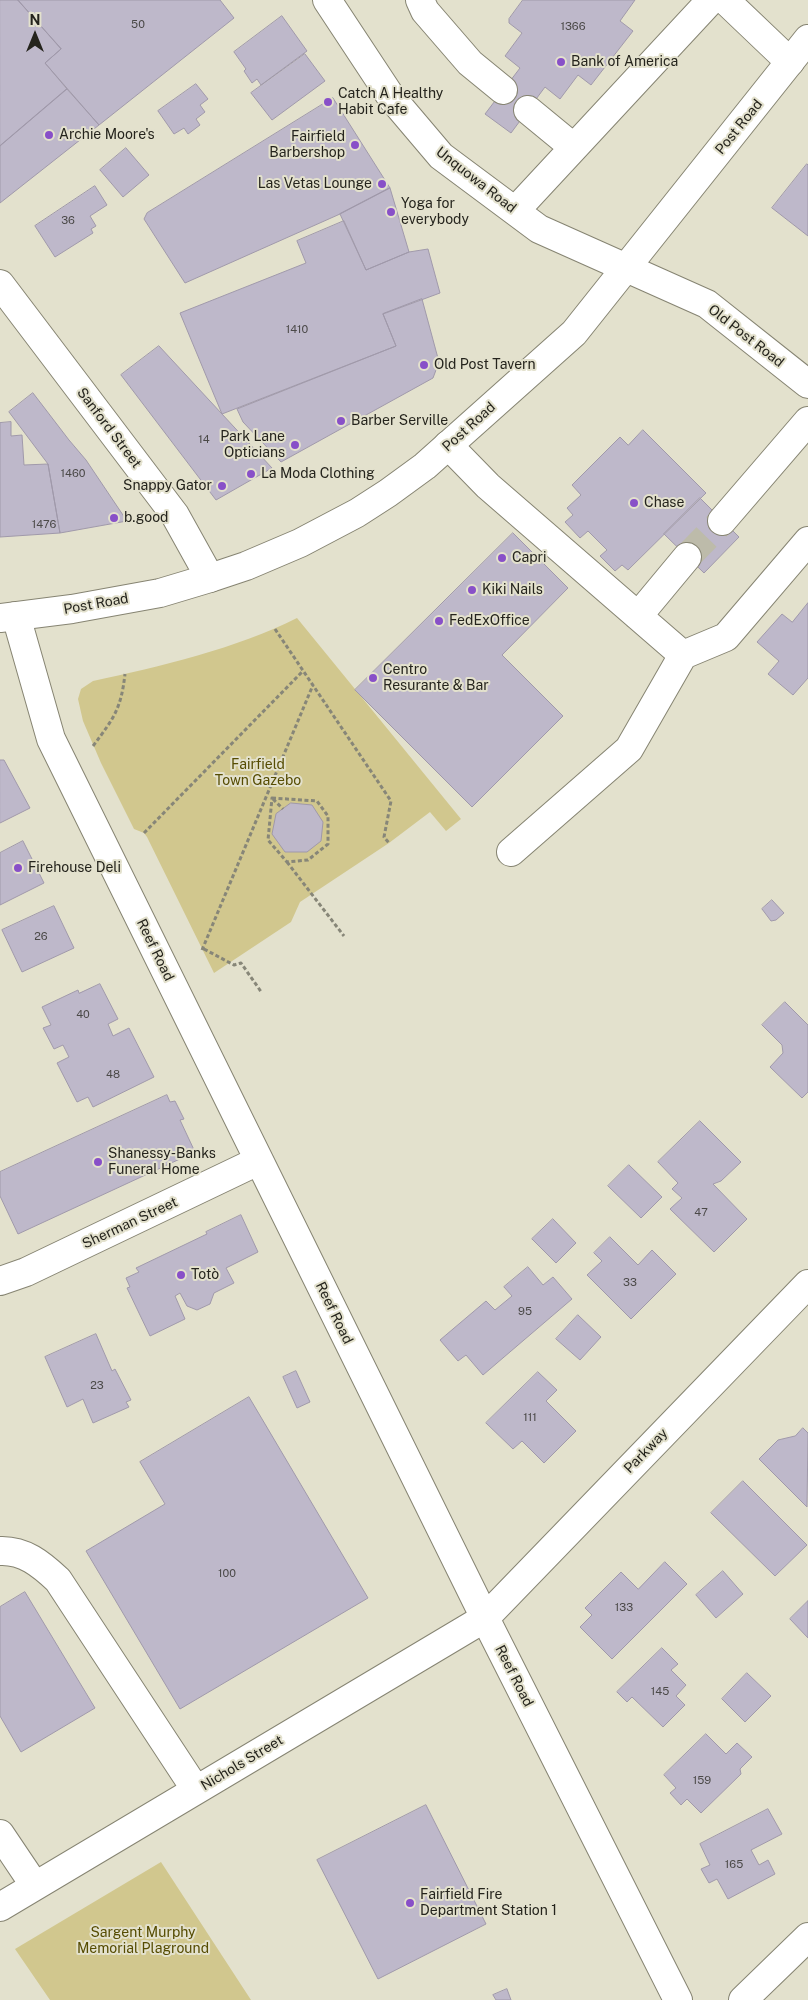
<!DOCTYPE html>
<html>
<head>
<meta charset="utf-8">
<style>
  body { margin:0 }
  #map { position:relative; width:808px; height:2000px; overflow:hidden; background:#e3e1cd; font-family:"Public Sans",sans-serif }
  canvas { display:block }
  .north { position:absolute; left:10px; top:10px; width:50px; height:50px; -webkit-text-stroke:4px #e3e1cd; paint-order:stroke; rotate:0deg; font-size:14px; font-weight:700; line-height:20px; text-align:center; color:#25241d }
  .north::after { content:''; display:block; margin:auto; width:18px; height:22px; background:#25241d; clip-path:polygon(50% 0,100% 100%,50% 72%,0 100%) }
</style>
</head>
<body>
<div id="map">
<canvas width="808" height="2000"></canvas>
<div class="north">N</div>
</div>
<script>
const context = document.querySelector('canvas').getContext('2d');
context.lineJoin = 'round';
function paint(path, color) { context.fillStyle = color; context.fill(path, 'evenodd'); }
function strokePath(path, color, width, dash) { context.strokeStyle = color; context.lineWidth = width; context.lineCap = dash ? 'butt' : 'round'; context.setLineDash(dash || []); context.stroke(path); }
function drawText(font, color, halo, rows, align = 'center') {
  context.font = font + ' "Public Sans",sans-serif'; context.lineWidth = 4; context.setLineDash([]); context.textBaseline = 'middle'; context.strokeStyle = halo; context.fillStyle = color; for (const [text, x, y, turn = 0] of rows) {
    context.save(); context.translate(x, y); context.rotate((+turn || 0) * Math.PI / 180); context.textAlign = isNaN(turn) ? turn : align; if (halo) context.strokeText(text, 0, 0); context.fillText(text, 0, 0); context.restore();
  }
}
const green = new Path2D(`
  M 297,618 L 461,819 L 446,831 L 430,812 L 389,843 L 300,902 L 291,922 L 214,973 L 147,837 L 144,833 L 134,829 L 101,763 L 83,721 L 78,699 L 81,689 L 93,681 C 159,667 238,648 297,618 Z
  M 161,1862 L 251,2000 L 50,2000 L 15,1949 Z`);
const building = new Path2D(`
  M 0,0 L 18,0 L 61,49 L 45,63 L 67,89 L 0,146 Z
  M 18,0 L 220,0 L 234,18 L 99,125 L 45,63 L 61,49 Z
  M 523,0 L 635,0 L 620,21 L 633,31 L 591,85 L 578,75 L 560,99 L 545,87 L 511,133 L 485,114 L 520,68 L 505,56 L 522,33 L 509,23 L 509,19 Z
  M 282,16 L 307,51 L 261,85 L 257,79 L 252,83 L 244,71 L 246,69 L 234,52 Z
  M 305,54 L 325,81 L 272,120 L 251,93 Z
  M 196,84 L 208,99 L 200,105 L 205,112 L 196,119 L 200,125 L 188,134 L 184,128 L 174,134 L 158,111 Z
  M 67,89 L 99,125 L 0,203 L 0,146 Z
  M 333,98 L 390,188 L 340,214 L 185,283 L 144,219 L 147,213 Z
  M 126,148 L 149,175 L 123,197 L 100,170 Z
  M 807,164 L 808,165 L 808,236 L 772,208 Z
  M 95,186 L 107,205 L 90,216 L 96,226 L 91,229 L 93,233 L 55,257 L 35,226 Z
  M 390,188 L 409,252 L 366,270 L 340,214 Z
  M 344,221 L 366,270 L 409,252 L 428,249 L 440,293 L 383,314 L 396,346 L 222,414 L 180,313 L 306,263 L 297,241 Z
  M 422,299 L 439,362 L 433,378 L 281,462 L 243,422 L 237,409 L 396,346 L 383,314 Z
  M 159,346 L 222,414 L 272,468 L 216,500 L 121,375 Z
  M 33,393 L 69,440 L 86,460 L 127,521 L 60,533 L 48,464 L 9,412 Z
  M 11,422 L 11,436 L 22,435 L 24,465 L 48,464 L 60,533 L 0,537 L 0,423 Z
  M 643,430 L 706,493 L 628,570 L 622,565 L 615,571 L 600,556 L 607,550 L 588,531 L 580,538 L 565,522 L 573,515 L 567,508 L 581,495 L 572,485 L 620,437 L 628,445 Z
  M 700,498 L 739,537 L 704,573 L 664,534 Z
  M 513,533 L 568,588 L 502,655 L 563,716 L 472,807 L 355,690 Z
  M 808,603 L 808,678 L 793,695 L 768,674 L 779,661 L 757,642 L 782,614 L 792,622 Z
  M 0,760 L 4,760 L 30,808 L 0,823 Z
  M 291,803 L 312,805 L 323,822 L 321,841 L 307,852 L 285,852 L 272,834 L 276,814 Z
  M 23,841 L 44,883 L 0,905 L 0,853 Z
  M 772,900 L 784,913 L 776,920 L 771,921 L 762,909 Z
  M 54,906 L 74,948 L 22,972 L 2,930 Z
  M 100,984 L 118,1019 L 108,1024 L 113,1036 L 129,1028 L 154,1077 L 93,1107 L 88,1097 L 77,1102 L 57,1063 L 69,1057 L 63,1045 L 54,1049 L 43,1028 L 51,1025 L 42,1007 L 78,990 L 79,993 Z
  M 785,1002 L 808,1025 L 808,1092 L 802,1098 L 770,1067 L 783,1053 L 782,1045 L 762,1025 Z
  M 167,1095 L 170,1102 L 175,1101 L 184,1119 L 180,1120 L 195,1152 L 18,1234 L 0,1196 L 0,1172 Z
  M 700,1121 L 741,1162 L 721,1181 L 713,1184 L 747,1219 L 714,1252 L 670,1209 L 682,1198 L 672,1189 L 678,1183 L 658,1162 Z
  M 629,1165 L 662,1197 L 641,1218 L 608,1186 Z
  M 241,1215 L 258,1252 L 226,1268 L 234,1283 L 214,1293 L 210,1304 L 197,1310 L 187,1306 L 180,1293 L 175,1296 L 185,1319 L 150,1336 L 127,1288 L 130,1287 L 126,1278 L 139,1272 L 136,1268 L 207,1234 L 206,1232 Z
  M 553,1219 L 576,1243 L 556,1263 L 532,1239 Z
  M 610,1237 L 638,1265 L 652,1250 L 676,1274 L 631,1319 L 587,1275 L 602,1261 L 594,1253 Z
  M 528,1267 L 543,1285 L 553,1277 L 572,1299 L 483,1375 L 466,1355 L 458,1361 L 440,1340 L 486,1301 L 495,1310 L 512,1296 L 504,1287 Z
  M 578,1315 L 601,1337 L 580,1360 L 556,1339 Z
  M 96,1334 L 112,1371 L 115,1369 L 131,1400 L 126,1402 L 129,1407 L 93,1423 L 83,1399 L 67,1407 L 45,1357 Z
  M 296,1371 L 310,1402 L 297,1408 L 283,1377 Z
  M 538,1372 L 557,1390 L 546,1401 L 576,1431 L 544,1463 L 522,1441 L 513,1449 L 486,1423 Z
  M 249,1397 L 368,1598 L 180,1709 L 86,1551 L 165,1504 L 140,1462 Z
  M 803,1428 L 808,1433 L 807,1507 L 759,1459 L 778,1440 L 795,1436 Z
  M 743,1481 L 807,1545 L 775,1576 L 711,1513 Z
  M 665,1562 L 687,1584 L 612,1659 L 580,1627 L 592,1615 L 585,1608 L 621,1572 L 638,1589 Z
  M 723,1571 L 743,1594 L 716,1618 L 696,1595 Z
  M 25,1592 L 95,1708 L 21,1752 L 0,1716 L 0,1607 Z
  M 808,1601 L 808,1638 L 790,1619 Z
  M 662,1648 L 678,1664 L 671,1670 L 686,1685 L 676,1696 L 685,1705 L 663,1727 L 632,1697 L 627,1702 L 617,1692 Z
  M 747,1673 L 771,1696 L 745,1722 L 722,1699 Z
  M 706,1734 L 726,1754 L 737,1743 L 752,1757 L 740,1769 L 741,1774 L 701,1813 L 687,1799 L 681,1805 L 670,1793 L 676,1788 L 664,1775 Z
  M 426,1805 L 486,1924 L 378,1979 L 317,1860 Z
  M 768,1809 L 782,1834 L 751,1850 L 759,1865 L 768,1860 L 775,1874 L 728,1899 L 717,1879 L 709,1883 L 701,1869 L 710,1865 L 700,1844 Z
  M 507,1989 L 511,2000 L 496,2000 L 493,1995 Z`);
const minorTunnel = new Path2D(`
  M 687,557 L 722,521`);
const path = new Path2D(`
  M 275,629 L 391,801 L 384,837 L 389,843
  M 93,746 C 114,718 121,709 125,674
  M 272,798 L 317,801 L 328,816 L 328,844 L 308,860 L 287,862 L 268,840 Z
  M 273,799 L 283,809
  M 144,833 L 303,671
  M 287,862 L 344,936
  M 204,949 L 234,965 L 241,963 L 262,993
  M 202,950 L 313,685`);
const minor = new Path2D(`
  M 327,0 L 391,97 L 441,156 L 539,229 L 707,304 L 808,384
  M 420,0 L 425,11 L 470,63 L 503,90
  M 725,0 L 790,62
  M 528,110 L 573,147
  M 515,211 L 711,0
  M 0,284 L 175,515 L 210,578
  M 448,445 L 488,486 L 683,655 L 726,637 L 808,541
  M 722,521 L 808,421
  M 16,616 L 51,739 L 485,1618 L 678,2000
  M 638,616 L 687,557
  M 511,852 L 629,749 L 683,655
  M 0,1281 L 26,1272 L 258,1161
  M 0,1551 C 24,1550 41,1564 58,1580 L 196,1790
  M 0,1834 L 35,1886
  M 0,1907 L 485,1618 L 808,1284
  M 743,2000 L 808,1937`);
const major = new Path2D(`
  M 0,618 L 72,609 L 160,593 L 210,578 L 246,566 L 300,543 L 357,513 L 388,493 L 425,466 L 574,333 L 808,39`);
const markers = [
  [561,62,5,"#8850c8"],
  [328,102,5,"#8850c8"],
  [49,135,5,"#8850c8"],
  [355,145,5,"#8850c8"],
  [382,184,5,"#8850c8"],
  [391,212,5,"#8850c8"],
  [424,365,5,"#8850c8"],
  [341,421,5,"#8850c8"],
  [295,445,5,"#8850c8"],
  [251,474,5,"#8850c8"],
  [222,486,5,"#8850c8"],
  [634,503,5,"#8850c8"],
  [114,518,5,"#8850c8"],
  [502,558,5,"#8850c8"],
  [472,590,5,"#8850c8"],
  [439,621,5,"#8850c8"],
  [373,678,5,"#8850c8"],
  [18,868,5,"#8850c8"],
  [98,1162,5,"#8850c8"],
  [181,1275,5,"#8850c8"],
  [410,1903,5,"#8850c8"]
];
const numberNames = [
  ["50",138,25],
  ["1366",573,27],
  ["36",68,221],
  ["1410",297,330],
  ["14",204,440],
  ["1460",73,474],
  ["1476",44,525],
  ["26",41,937],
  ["40",83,1015],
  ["48",113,1075],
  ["47",701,1213],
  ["33",630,1283],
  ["95",525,1312],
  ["23",97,1386],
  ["111",530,1418],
  ["100",227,1574],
  ["133",624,1608],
  ["145",660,1692],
  ["159",702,1781],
  ["165",734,1865]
];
const poiNames = [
  ["Bank of America",571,62],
  ["Catch A Healthy",338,94],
  ["Habit Cafe",338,110],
  ["Archie Moore's",59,135],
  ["Fairfield",345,137,"right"],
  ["Barbershop",345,153,"right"],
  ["Las Vetas Lounge",372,184,"right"],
  ["Yoga for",401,204],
  ["everybody",401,220],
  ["Old Post Tavern",434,365],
  ["Barber Serville",351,421],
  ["Park Lane",285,437,"right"],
  ["Opticians",285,453,"right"],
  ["La Moda Clothing",261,474],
  ["Snappy Gator",212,486,"right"],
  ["Chase",644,503],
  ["b.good",124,518],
  ["Capri",512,558],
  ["Kiki Nails",482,590],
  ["FedExOffice",449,621],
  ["Centro",383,670],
  ["Resurante & Bar",383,686],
  ["Firehouse Deli",28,868],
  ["Shanessy-Banks",108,1154],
  ["Funeral Home",108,1170],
  ["Totò",191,1275],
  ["Fairfield Fire",420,1895],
  ["Department Station 1",420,1911]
];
const streetNames = [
  ["Post Road",739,127,-51],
  ["Unquowa Road",476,180,38],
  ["Old Post Road",746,336,38],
  ["Post Road",469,427,-42],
  ["Sanford Street",109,428,53],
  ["Post Road",96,604,-10],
  ["Reef Road",155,950,64],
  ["Sherman Street",130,1223,-25],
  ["Reef Road",334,1313,64],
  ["Parkway",646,1451,-46],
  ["Reef Road",514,1676,63],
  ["Nichols Street",242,1763,-31]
];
const parkNames = [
  ["Fairfield",258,765],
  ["Town Gazebo",258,781],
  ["Sargent Murphy",143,1933],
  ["Memorial Plaground",143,1949]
];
paint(green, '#d1c78e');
paint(building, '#beb8ca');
strokePath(building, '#a099aa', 1);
strokePath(minorTunnel, '#bdbbaa', 28, [28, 14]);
strokePath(minor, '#868472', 30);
strokePath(major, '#868472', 30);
strokePath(path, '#878678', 3, [4, 2.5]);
strokePath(minor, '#fff', 28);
strokePath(major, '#fff', 28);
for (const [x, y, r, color] of markers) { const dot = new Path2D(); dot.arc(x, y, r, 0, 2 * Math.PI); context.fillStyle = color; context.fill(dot); strokePath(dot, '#e3e1cd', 2); }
drawText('11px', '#4b4948', null, numberNames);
drawText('14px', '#25241d', '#e3e1cd', poiNames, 'left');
drawText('14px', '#25241d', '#e3e1cd', streetNames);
drawText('14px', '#564c02', '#e3e1cd', parkNames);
</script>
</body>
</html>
